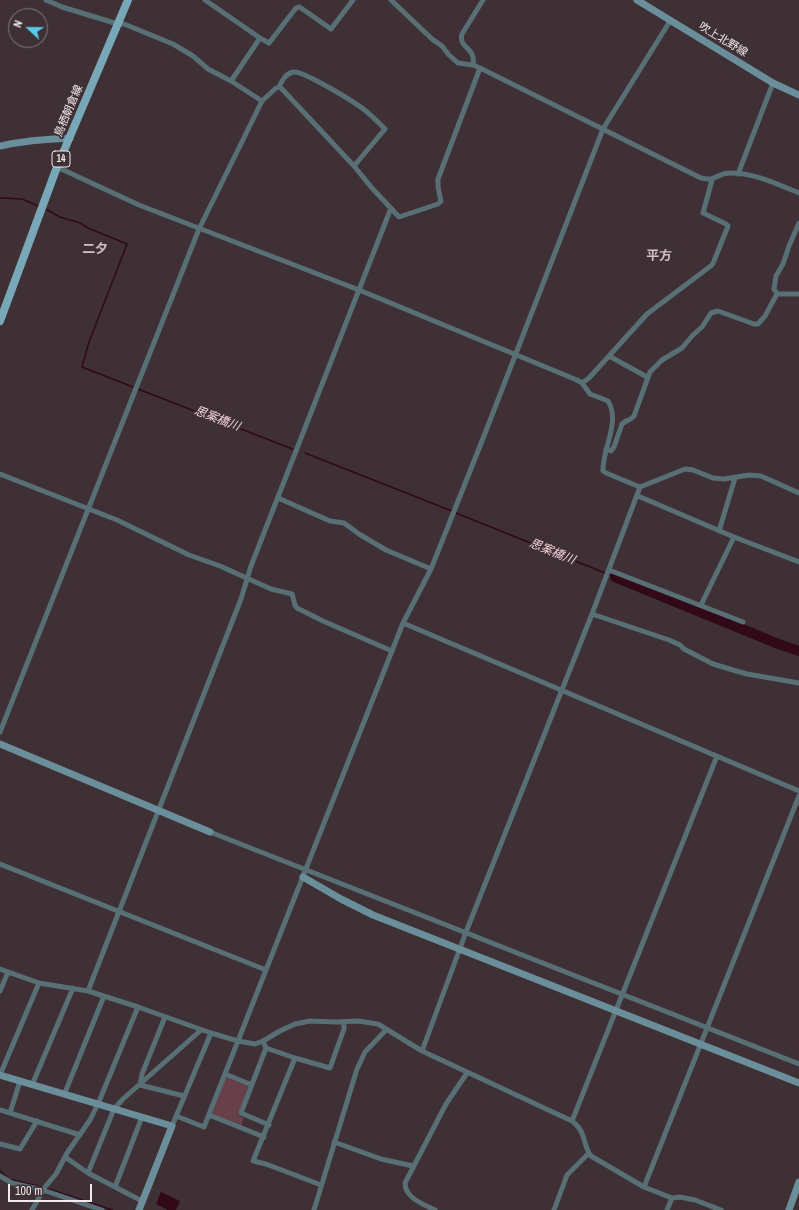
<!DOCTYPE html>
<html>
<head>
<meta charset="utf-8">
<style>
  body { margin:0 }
  #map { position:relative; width:799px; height:1210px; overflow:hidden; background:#3e3034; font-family:"Archivo Narrow",sans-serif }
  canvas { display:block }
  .north { position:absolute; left:8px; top:8px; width:40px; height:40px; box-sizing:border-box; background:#3e3034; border:1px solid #867a7d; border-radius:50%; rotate:292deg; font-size:11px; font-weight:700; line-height:16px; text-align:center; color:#f3e9eb }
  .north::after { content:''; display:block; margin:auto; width:14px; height:18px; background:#5ac8e6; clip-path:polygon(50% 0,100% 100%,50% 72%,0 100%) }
  .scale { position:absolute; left:8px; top:1184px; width:84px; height:18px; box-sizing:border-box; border:2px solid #f3e9eb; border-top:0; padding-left:5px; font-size:12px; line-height:14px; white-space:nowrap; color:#f3e9eb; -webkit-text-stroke:3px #3e3034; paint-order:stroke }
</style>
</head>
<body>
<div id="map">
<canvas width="799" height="1210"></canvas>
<div class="north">N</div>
<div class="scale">100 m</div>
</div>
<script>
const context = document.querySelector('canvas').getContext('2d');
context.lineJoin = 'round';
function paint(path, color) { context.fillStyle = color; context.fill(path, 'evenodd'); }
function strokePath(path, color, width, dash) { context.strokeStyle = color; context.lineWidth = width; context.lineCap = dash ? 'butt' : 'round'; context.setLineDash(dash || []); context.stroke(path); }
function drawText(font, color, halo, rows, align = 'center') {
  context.font = font + ' "Archivo Narrow","Noto Sans JP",sans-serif'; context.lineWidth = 4; context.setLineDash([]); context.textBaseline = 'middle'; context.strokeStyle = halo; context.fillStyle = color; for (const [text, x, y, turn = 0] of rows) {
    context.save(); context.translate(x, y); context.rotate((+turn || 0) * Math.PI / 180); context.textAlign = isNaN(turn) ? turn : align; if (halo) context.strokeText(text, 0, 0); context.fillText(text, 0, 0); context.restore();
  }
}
const green = new Path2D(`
  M 228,1078 L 247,1086 L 248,1087 L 238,1115 L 244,1118 L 241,1126 L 212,1114 L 225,1079 Z`);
const water = new Path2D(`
  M 161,1192 L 180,1201 L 176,1210 L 168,1210 L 156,1204 Z`);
const stream = new Path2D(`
  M 0,198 L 22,199 L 38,206
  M 46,209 L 60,217 L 80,223 L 88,228 L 127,244 L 89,342 L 82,367 L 133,387
  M 138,389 L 295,450
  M 305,453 L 452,511
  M 456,513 L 615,577
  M 0,1171 L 9,1179 L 42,1187
  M 46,1188 L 112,1210`);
const river = new Path2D(`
  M 615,577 L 776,643 L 799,651`);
const street = new Path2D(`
  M 46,0 L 62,7 L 118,24 L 124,24 L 173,44 L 193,56 L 208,69 L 231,81 L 262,101
  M 205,0 L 260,38 L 269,43 L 296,8 L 299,7 L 301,8 L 331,29 L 353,0
  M 391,0 L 432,39 L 442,46 L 449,55 L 458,63 L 473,65 L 480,68 L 701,178 C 718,182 717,172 731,173 C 755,173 777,184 799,193
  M 473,65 C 476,46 458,49 462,34 L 483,0
  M 231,81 L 260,38
  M 279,87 L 282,89 L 354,166 L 372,188 L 399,217 L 438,204 L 441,201 L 438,187 L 438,179 L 480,68
  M 57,167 L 139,205 L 359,290 L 577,380 L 582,383 L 590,394 L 608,401 C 621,422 602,449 603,471 L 606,473 L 640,487 L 685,469 L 693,470 L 713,478 L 724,479 L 749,475 L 761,476 L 799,493
  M 738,174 L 773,83
  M 777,294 L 774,289 L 776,276 L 783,264 L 789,246 L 799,223
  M 777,294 L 799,294
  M 609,356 L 647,377
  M 582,383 L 589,378 L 647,314 L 712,265 L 714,261 L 728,226 L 726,224 L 703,213 L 712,180
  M 606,449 L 611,451 L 614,447 L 622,424 C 626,420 630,421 634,416 L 650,372 L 662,360 L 682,348 L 693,335 L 702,327 L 711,313 L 718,311 L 754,324 L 758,324 L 765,316 L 777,294
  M 0,474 L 117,520 L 189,555 L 220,566 L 271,589 L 292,594 L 295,605 L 297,608 L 323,621 L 392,651
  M 638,496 L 734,537 L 799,562
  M 278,498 L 330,521 L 344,523 L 359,534 L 386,550 L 431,569
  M 719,531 L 735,478
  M 609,570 L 743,622
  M 701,605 L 734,537
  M 592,614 L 669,640 L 680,645 L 684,649 L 713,664 L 733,670 L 747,674 L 799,683
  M 403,623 L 799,791
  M 0,732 L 199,229 L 262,101 L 276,88 L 279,87 C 282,81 285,74 293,72 C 303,70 358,104 367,112 C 373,117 379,123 385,129 L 354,166
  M 210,832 L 799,1064
  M 0,864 L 266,970
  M 0,969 L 39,983 L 88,991 L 138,1007 L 211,1033 L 238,1041 L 255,1044 L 263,1041 L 280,1031 L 295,1024 L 310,1021 L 336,1022 L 358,1021 L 378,1024 L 422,1051 L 572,1121 C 587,1132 582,1144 591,1156 L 644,1187 L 672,1198 L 680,1197 L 695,1200 L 721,1210
  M 0,991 L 8,972
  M 88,991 L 241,599 L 251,566 L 391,208
  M 165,1017 L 142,1074 L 140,1085 L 184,1096
  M 263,1041 L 266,1048 L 295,1058 L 253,1161 L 266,1164 L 321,1185
  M 266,1048 L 241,1113 L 269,1125
  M 422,1051 L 466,932 L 592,614 L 640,487
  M 295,1058 L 330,1068 L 344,1029 L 344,1022
  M 225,1074 L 252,1085
  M 0,1075 L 39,983
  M 32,1085 L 73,988
  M 64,1095 L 104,996
  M 0,1110 L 80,1135
  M 10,1113 L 20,1081
  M 209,1115 L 264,1137
  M 176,1116 L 204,1127 L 403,623 L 431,569 L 482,441 L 603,129 L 670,21
  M 572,1121 L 717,756
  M 172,1126 L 211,1033
  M 334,1142 L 381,1159 L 413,1166
  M 0,1144 L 20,1149 L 37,1121
  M 65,1157 L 88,1173 L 114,1109 L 123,1099 L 201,1030
  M 88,1173 L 142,1201
  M 0,1176 L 12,1183 L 43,1190 L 102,1210
  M 115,1187 L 142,1117
  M 644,1187 L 799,796
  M 32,1210 L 45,1187 L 56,1174 L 67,1153 L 90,1120 L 98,1104 L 138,1007
  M 314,1210 L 357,1069 L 365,1052 L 386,1030
  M 435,1210 C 423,1204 405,1198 405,1183 L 446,1104 L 467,1073
  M 554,1210 L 567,1175 L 589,1153
  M 667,1210 L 672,1198`);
const secondary = new Path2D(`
  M 637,0 L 773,83 L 799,95
  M 0,146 C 23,141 46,139 70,138
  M 0,744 L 210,832
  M 303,877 L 341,899 L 373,915 L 799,1083
  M 0,1075 L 172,1126 L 139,1210
  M 789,1210 L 799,1182`);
const primary = new Path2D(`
  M 0,321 L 57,167 L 128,0`);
const shields = [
  [61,159,18]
];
const shieldNames = [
  ["14",61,159]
];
const streetNames = [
  ["吹上北野線",723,40,31],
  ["鳥栖朝倉線",69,111,-67]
];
const waterNames = [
  ["思案橋川",217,419,21],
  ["思案橋川",552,552,22]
];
const quarterNames = [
  ["二夕",95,250],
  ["平方",659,257]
];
paint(green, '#68404a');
paint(water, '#310917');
strokePath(stream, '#310917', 1.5);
strokePath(river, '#310917', 10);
strokePath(street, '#586f76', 5);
strokePath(secondary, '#6a8f9b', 7);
strokePath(primary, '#78a8b7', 8);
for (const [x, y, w] of shields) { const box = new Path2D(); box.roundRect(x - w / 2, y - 8, w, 16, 3); context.fillStyle = '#3e3034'; context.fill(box); strokePath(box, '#f3e9eb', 1); }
drawText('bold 10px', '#f3e9eb', null, shieldNames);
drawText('11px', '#f3e9eb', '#3e3034', streetNames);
drawText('italic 12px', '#f7d5dd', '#3e3034', waterNames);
drawText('bold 13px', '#d3c1c5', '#3e3034', quarterNames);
</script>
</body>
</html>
